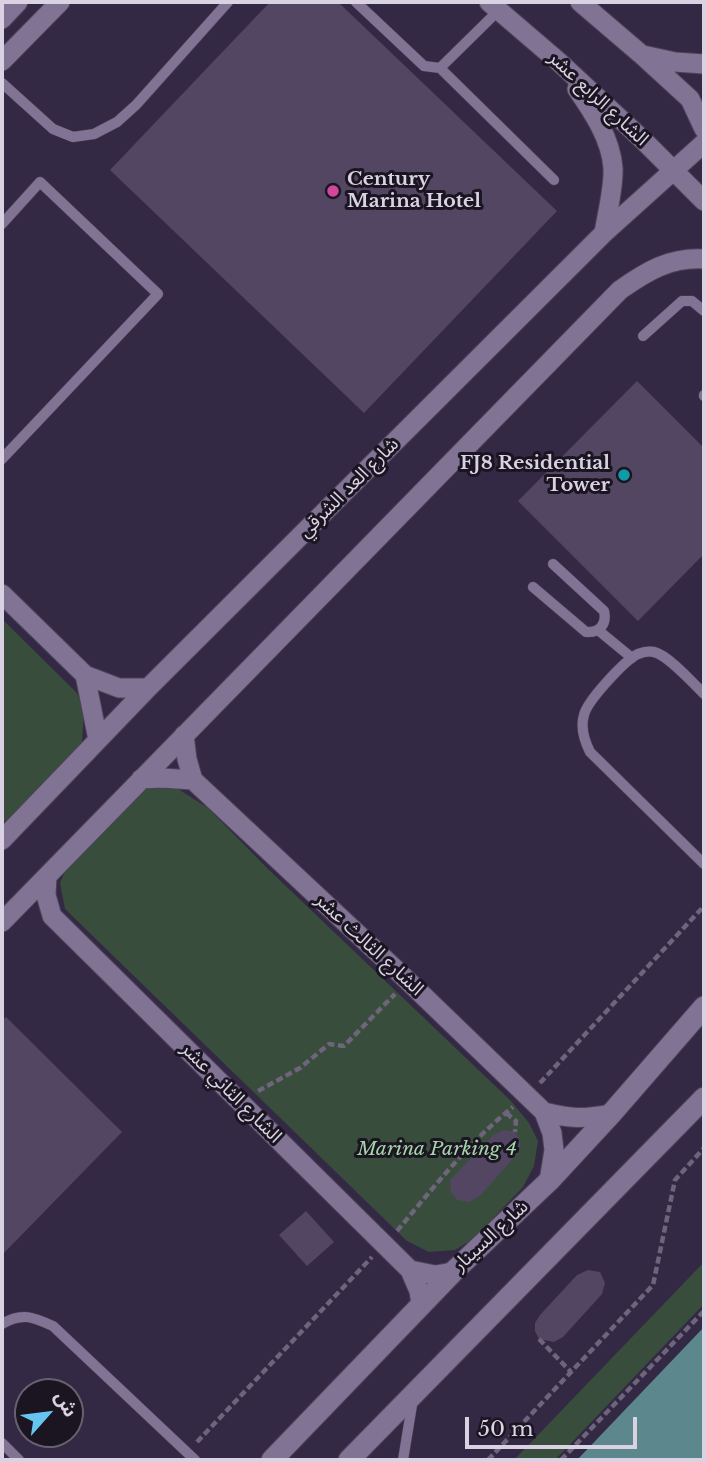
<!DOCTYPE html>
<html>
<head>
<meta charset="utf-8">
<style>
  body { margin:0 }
  #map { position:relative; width:706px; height:1462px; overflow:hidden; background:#342944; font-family:"Libre Baskerville","Noto Sans Arabic",serif }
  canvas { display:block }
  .frame { position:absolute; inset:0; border:4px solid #d8d2e3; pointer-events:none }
  .north { position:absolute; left:14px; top:1378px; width:70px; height:70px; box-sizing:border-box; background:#1a1521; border:2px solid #66616f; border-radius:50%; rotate:62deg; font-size:19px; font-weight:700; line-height:28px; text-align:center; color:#d8d2e3 }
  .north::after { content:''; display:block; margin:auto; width:24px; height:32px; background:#67c4ef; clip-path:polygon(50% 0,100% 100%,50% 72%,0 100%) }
  .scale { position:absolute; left:465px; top:1417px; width:172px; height:32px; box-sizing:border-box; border:4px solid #d8d2e3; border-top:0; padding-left:9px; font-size:21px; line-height:24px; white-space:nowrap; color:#d8d2e3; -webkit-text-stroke:5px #1a1521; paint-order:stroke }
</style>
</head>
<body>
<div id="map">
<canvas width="706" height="1462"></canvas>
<div class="frame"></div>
<div class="north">ش</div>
<div class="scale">50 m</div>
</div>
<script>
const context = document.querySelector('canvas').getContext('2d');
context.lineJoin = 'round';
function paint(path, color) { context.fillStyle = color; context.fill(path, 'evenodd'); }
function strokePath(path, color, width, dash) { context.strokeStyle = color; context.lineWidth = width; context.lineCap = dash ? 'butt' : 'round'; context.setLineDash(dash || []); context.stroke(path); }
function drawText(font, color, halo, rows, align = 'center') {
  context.font = font + ' "Libre Baskerville","Noto Sans Arabic",serif'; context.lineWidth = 6; context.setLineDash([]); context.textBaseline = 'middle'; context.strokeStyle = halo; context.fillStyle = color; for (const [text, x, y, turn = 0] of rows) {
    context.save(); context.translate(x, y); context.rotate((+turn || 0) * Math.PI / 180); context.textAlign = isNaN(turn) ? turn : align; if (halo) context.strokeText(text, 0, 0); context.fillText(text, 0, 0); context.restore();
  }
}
const green = new Path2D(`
  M 2,619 L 77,693 L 84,710 L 82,742 L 64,768 L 11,819 L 2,822 Z
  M 149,787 L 175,787 L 208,808 L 268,869 L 511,1101 L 529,1123 L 538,1141 L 534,1166 L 523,1187 L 473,1239 L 455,1250 L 429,1252 L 407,1241 L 65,909 L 60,883 L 70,860 L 135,793 Z
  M 704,1262 L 704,1304 L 555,1460 L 514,1460 Z`);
const water = new Path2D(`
  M 704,1327 L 704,1460 L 577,1460 Z`);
const building = new Path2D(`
  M 270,2 L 338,2 L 557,211 L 364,413 L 110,170 Z
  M 637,381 L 704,448 L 704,554 L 638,621 L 518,501 Z
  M 6,1017 L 122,1132 L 2,1255 L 2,1021 Z
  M 504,1130 L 515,1132 L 521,1143 L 518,1153 L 480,1196 L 469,1202 L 457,1200 L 451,1192 L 450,1180 L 493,1135 Z
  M 306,1211 L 334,1242 L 307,1266 L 279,1235 Z
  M 588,1270 L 600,1272 L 605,1283 L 602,1294 L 563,1337 L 554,1342 L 539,1339 L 535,1331 L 535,1323 L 540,1315 L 577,1275 Z`);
const path = new Path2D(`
  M 540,1083 L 704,906
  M 258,1091 L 300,1068 L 329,1044 L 344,1046 L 395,994
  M 506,1113 L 516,1121 L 515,1132
  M 397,1231 C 433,1188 469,1142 513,1107
  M 539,1339 L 571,1372
  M 197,1442 L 372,1257
  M 488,1460 L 653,1285 L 675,1180 L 704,1148
  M 561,1460 L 704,1311`);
const lane = new Path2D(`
  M 356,2 L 424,66 L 440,68 L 499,10
  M 440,68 L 554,180
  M 2,83 L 53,129 L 73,137 L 94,134 L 117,122 L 136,105 L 228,2
  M 2,224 L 40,182 L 158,294 L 2,459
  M 643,336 L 682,301 L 692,301 L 704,311
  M 704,396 L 704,395
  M 533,587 L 586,632 C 600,633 607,624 604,611 L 553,564
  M 598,630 L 632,658
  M 704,694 C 693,683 668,655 654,652 C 649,651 643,652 638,654 C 625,660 587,701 584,715 C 580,728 584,740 590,752 L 704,864
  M 2,1324 C 22,1312 33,1317 53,1326 L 195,1460
  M 2,1443 L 19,1460
  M 403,1460 L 413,1399`);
const street = new Path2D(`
  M 489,2 L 559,62 L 644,141 L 704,201
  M 580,2 L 642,55 L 690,99 L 704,129
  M 2,19 L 18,2
  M 643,55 L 675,62 L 704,64
  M 2,61 L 60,2
  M 577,89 C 593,112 611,139 613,168 C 614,187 607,214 604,233
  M 2,594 L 85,675 L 119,688 L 148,688
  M 85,675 L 98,740
  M 184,735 L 187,759 L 193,780 L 408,981 L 544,1112 L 552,1133 L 554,1150 L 549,1181
  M 141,779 L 162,778 L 193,780
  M 2,840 L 148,688 L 604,233 L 704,143
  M 47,876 L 46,895 L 52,916 L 410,1270 L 419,1291 L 421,1304
  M 2,922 L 620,290 C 647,271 670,257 704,259
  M 544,1112 C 572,1119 582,1119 611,1114
  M 410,1270 L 435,1275 L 453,1272`);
const secondary = new Path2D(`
  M 272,1460 L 453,1272 L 549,1181 L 611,1114 L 704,1007
  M 349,1460 L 704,1098`);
const markers = [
  [333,191,7,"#d1479c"],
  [624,475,7,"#0f9aa8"]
];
const streetNames = [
  ["الشارع الرابع عشر",598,99,43],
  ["شارع العد الشرقي",349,488,-45],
  ["الشارع الثالث عشر",369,945,43],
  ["الشارع الثاني عشر",231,1093,45],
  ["شارع السينار",491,1236,-43]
];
const poiNames = [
  ["Century",347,180],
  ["Marina Hotel",347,202],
  ["FJ8 Residential",610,464,"right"],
  ["Tower",610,486,"right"]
];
const parkNames = [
  ["Marina Parking 4",437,1150]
];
paint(green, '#384d3b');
paint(water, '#5c878c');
paint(building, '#524662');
strokePath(lane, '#4d4359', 11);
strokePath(street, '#4d4359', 21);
strokePath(secondary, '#4d4359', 23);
strokePath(path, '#6e647c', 4.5, [7, 3.5]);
strokePath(lane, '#807393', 10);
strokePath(street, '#807393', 19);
strokePath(secondary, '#807393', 21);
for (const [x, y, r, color] of markers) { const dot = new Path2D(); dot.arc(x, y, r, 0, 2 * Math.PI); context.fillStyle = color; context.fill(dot); strokePath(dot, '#1a1521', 2.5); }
drawText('19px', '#d8d2e3', '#1a1521', streetNames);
drawText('bold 19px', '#d8d2e3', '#1a1521', poiNames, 'left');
drawText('italic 19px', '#a5d5aa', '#1a1521', parkNames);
</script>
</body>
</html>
